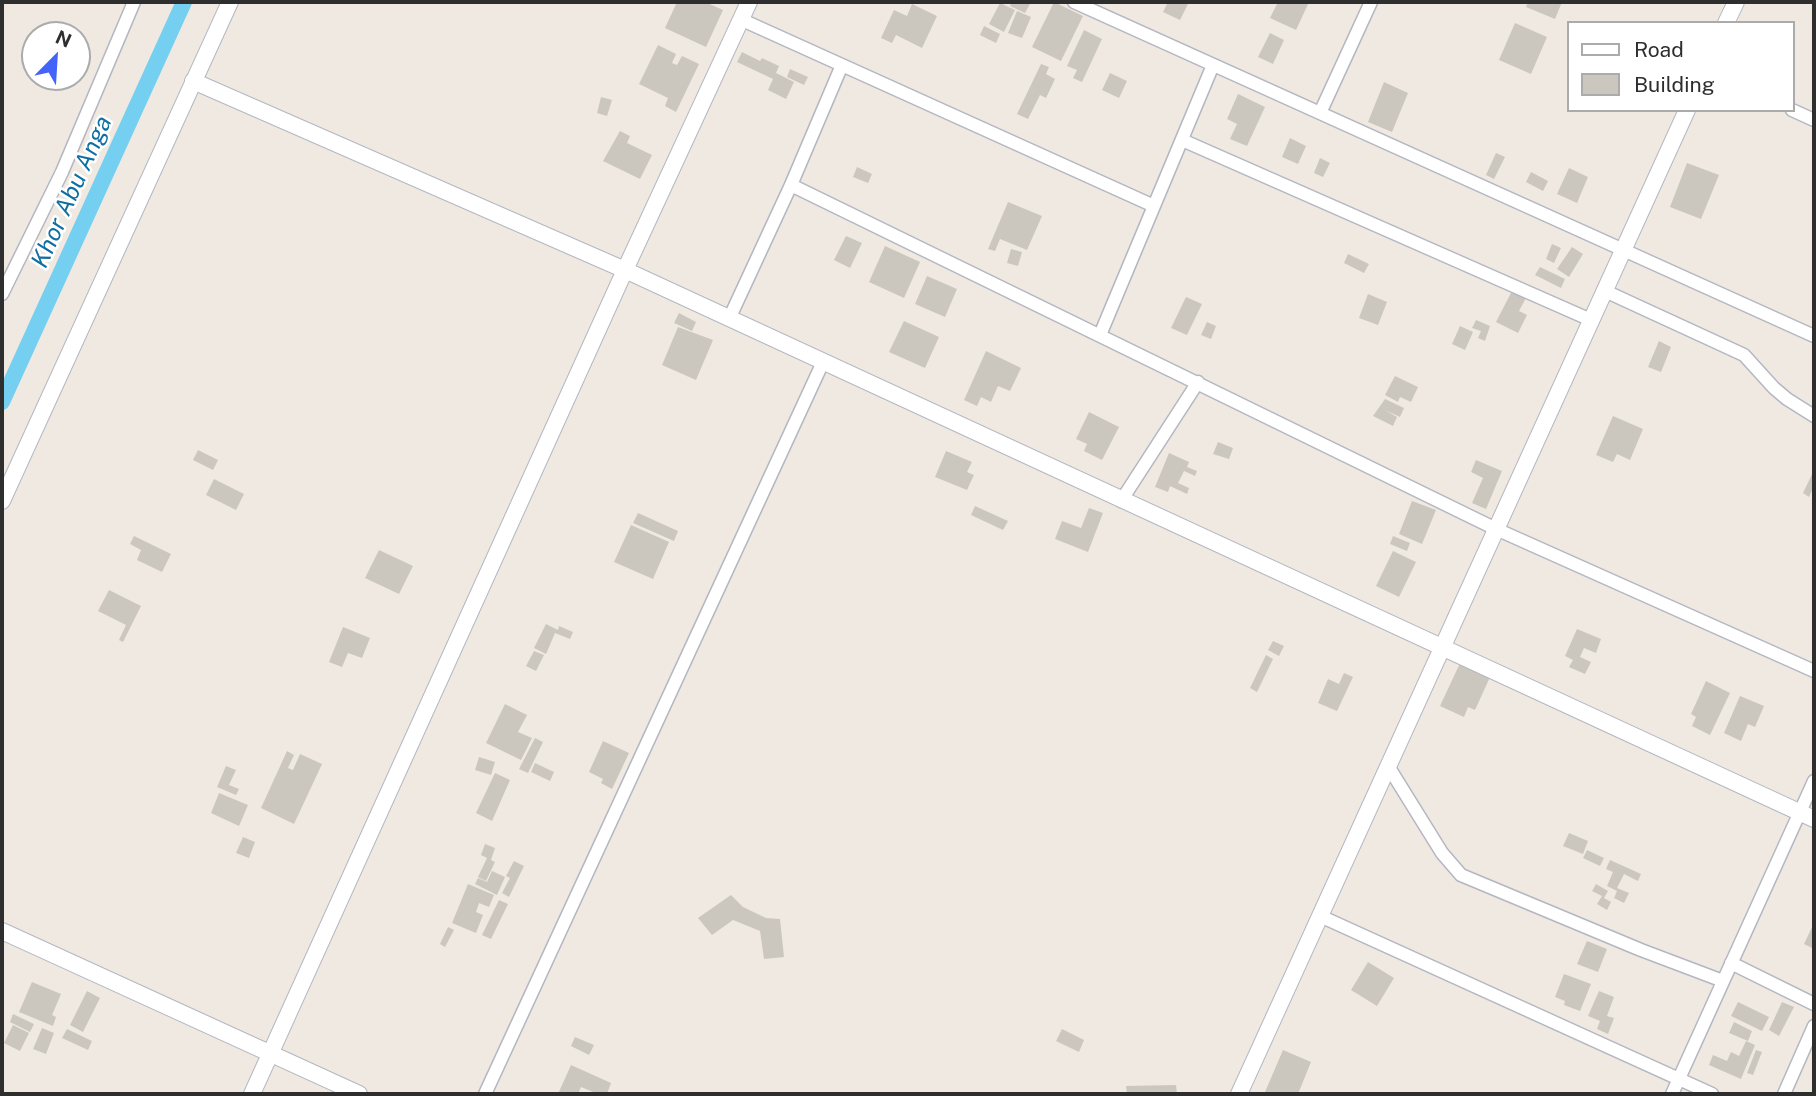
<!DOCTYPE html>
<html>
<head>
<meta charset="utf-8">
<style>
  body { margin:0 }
  #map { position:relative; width:1816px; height:1096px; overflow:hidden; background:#efe9e1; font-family:"Public Sans",sans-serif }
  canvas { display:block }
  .frame { position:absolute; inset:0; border:4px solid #2e2e2e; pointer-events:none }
  .legend { position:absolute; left:1567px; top:21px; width:228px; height:91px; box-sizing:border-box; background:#fff; border:2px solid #ababab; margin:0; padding:9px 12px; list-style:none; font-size:21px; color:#2e2e2e }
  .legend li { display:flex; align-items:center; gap:14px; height:35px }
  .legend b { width:35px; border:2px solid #ababab }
  .north { position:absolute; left:21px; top:21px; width:70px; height:70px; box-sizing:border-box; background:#fff; border:2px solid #ababab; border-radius:50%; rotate:24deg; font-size:19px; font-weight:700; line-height:28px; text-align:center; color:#2e2e2e }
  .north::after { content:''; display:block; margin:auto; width:24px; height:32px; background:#4264fb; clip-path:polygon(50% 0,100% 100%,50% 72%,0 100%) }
</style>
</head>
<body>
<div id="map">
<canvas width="1816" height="1096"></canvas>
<div class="frame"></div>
<ul class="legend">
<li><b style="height:9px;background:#fff"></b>Road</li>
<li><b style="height:19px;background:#cbc7bf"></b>Building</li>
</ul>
<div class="north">N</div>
</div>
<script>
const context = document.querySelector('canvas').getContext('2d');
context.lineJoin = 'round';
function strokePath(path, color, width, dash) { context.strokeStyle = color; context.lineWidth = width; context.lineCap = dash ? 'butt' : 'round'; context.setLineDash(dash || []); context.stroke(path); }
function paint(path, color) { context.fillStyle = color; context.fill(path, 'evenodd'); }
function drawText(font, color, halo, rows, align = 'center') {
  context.font = font + ' "Public Sans",sans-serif'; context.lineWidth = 5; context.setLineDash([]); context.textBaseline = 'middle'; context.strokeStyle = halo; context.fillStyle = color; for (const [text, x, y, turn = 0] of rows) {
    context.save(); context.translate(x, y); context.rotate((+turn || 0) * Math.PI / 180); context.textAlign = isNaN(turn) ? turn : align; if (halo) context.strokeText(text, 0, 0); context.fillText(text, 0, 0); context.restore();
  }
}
const canal = new Path2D(`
  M 2,402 L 184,2`);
const building = new Path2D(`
  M 677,2 L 705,2 L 723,10 L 706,47 L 665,28 Z
  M 1012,2 L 1031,2 L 1025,13 L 1010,6 Z
  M 1054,2 L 1083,16 L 1061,61 L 1032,47 Z
  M 1168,2 L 1189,2 L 1180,20 L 1163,12 Z
  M 1278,2 L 1309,2 L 1296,30 L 1270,18 Z
  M 1528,2 L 1562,2 L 1555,19 L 1526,7 Z
  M 1000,3 L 1015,10 L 1004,32 L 989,24 Z
  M 912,4 L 937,16 L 922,48 L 896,35 L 892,43 L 881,38 L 894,10 L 907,16 Z
  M 1017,11 L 1031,17 L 1022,38 L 1008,33 Z
  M 1515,23 L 1547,37 L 1531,74 L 1499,60 Z
  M 984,26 L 1000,34 L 996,43 L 980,35 Z
  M 1084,30 L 1102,39 L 1082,82 L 1073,78 L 1077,70 L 1067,66 Z
  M 1270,33 L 1284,40 L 1273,64 L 1258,57 Z
  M 658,45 L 676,54 L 672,63 L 677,65 L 682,56 L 699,64 L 676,112 L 665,106 L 668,98 L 639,84 Z
  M 742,52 L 760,61 L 762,58 L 779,66 L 776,73 L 794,82 L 786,99 L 768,90 L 773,79 L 737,62 Z
  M 1041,64 L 1049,67 L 1046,74 L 1055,79 L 1046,98 L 1040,95 L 1028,119 L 1017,114 Z
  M 790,69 L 808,77 L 804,85 L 787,77 Z
  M 1110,73 L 1127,81 L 1119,98 L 1102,90 Z
  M 1384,82 L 1408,93 L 1392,132 L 1368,122 Z
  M 1238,94 L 1265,107 L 1247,146 L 1230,139 L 1237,124 L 1227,119 Z
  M 601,97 L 612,100 L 607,116 L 597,113 Z
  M 620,131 L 630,136 L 627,143 L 652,155 L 640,179 L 603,161 Z
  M 1290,138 L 1306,146 L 1298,164 L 1282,157 Z
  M 1496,153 L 1505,157 L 1494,179 L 1486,175 Z
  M 1320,158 L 1330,163 L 1323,177 L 1314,173 Z
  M 1687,163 L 1719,175 L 1701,219 L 1670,207 Z
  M 857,167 L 872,174 L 868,183 L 853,177 Z
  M 1569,168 L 1588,177 L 1577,203 L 1557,194 Z
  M 1531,172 L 1548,181 L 1543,191 L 1526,182 Z
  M 1008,202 L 1042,216 L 1027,250 L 1000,239 L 995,251 L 988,249 Z
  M 846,236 L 862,243 L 850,268 L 834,260 Z
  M 1552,244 L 1561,248 L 1554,263 L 1546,259 Z
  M 885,246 L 920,262 L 904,298 L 869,282 Z
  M 1572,247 L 1583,254 L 1569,277 L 1557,269 Z
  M 1011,249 L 1022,252 L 1018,266 L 1007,263 Z
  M 1348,254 L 1369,264 L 1364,273 L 1344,263 Z
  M 1540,267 L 1565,279 L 1561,288 L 1535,275 Z
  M 927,276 L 957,289 L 945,317 L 915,304 Z
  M 1513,289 L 1527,296 L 1519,311 L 1527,315 L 1518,333 L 1496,322 Z
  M 1368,294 L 1387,302 L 1378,325 L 1359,318 Z
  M 1186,297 L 1202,304 L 1187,335 L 1171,328 Z
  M 679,313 L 696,322 L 692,331 L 674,323 Z
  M 1476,320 L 1490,326 L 1485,341 L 1478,338 L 1481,331 L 1472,328 Z
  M 904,321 L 939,337 L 925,368 L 889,352 Z
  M 1207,322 L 1216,326 L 1211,339 L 1201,335 Z
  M 1460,326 L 1473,332 L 1465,350 L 1452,344 Z
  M 678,327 L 713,340 L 696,380 L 662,365 Z
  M 1659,341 L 1671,347 L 1661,372 L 1648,367 Z
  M 986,351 L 1021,368 L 1010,391 L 998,386 L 991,402 L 981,397 L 977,406 L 964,400 Z
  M 1395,376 L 1418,387 L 1411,402 L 1400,397 L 1398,402 L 1385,395 Z
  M 1385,399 L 1404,408 L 1400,417 L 1385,410 L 1397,417 L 1393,426 L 1373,416 Z
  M 1089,412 L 1119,427 L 1102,460 L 1084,451 L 1087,444 L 1076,439 Z
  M 1613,416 L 1643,429 L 1630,460 L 1617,454 L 1613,462 L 1596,455 Z
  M 1218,442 L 1233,448 L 1229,459 L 1213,454 Z
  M 198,450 L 218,460 L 213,470 L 193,460 Z
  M 946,451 L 972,462 L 967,472 L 974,475 L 967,490 L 935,477 Z
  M 1169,453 L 1189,462 L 1187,467 L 1197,471 L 1195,476 L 1184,471 L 1178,483 L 1189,488 L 1187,494 L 1170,486 L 1168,492 L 1155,487 Z
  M 1476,460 L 1502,471 L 1486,509 L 1472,503 L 1483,478 L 1471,472 Z
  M 1814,470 L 1814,486 L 1809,497 L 1803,493 Z
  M 214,479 L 244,494 L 236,510 L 206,495 Z
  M 1412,501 L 1436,510 L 1422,544 L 1399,534 Z
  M 975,506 L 1008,521 L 1003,530 L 971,515 Z
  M 1089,508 L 1103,513 L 1088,552 L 1055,539 L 1062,521 L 1081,528 Z
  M 638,513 L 678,531 L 674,541 L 633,523 Z
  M 631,525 L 669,542 L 653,579 L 614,562 Z
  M 134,536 L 171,554 L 162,572 L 137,560 L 141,550 L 130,544 Z
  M 1393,536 L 1410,543 L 1407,551 L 1390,544 Z
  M 379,550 L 413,566 L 399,594 L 365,578 Z
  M 1393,551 L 1416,562 L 1399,597 L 1376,586 Z
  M 109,590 L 141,606 L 123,642 L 119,640 L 126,625 L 98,611 Z
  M 546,624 L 558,630 L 559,626 L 573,632 L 570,639 L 555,633 L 546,654 L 534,648 Z
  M 343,627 L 370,638 L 362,658 L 348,653 L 342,667 L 329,662 Z
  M 1577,629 L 1601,639 L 1596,653 L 1584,648 L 1580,657 L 1591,662 L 1585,674 L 1569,667 L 1573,660 L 1565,656 Z
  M 1273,641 L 1284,646 L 1279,656 L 1268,650 Z
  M 534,651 L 544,655 L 536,671 L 526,666 Z
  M 1266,655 L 1273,659 L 1257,692 L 1250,688 Z
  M 1461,661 L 1491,675 L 1475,710 L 1468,707 L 1464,717 L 1440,706 Z
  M 1344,673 L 1353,677 L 1337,711 L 1318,703 L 1328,679 L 1339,684 Z
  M 1706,681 L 1730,693 L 1710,735 L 1692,726 L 1696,717 L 1691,714 Z
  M 1740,696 L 1764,706 L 1755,727 L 1748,724 L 1741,741 L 1724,733 Z
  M 505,704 L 527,715 L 518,732 L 532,738 L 521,760 L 486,743 Z
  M 535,738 L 543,742 L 528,773 L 519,769 Z
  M 603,741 L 629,753 L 612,789 L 601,783 L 603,779 L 589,772 Z
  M 287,751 L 294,755 L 288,768 L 293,770 L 300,754 L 322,764 L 294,824 L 261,808 Z
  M 479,757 L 495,762 L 491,775 L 475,770 Z
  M 535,763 L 554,772 L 550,781 L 531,772 Z
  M 226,766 L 236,770 L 229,785 L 239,789 L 236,795 L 217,787 Z
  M 495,773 L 510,780 L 492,821 L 476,813 Z
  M 219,793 L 248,805 L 239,826 L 211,813 Z
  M 1569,833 L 1588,841 L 1583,854 L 1563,846 Z
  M 243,837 L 255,842 L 249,858 L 236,853 Z
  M 485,844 L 495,848 L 491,860 L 495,862 L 486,881 L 478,877 L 487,858 L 481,855 Z
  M 1587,850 L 1604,858 L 1600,866 L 1583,858 Z
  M 1610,860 L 1641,874 L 1638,881 L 1624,874 L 1617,888 L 1629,893 L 1624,903 L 1614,898 L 1617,891 L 1607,886 L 1613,872 L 1606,869 Z
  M 514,861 L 524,866 L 509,897 L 502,893 L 510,878 L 506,876 Z
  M 492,871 L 505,877 L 497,895 L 475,884 L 478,878 L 487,882 Z
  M 468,884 L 494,895 L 489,907 L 479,903 L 476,912 L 483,915 L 476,933 L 452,923 Z
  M 1596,884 L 1608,891 L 1604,898 L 1611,902 L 1607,910 L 1597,904 L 1602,896 L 1592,891 Z
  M 731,895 L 743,907 L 766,918 L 780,919 L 784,957 L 764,959 L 760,931 L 733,920 L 712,935 L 698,918 Z
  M 499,900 L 508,904 L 491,939 L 482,935 Z
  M 1814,923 L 1814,949 L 1804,944 Z
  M 448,927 L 454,930 L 445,947 L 440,944 Z
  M 1587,941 L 1607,949 L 1598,972 L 1577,964 Z
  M 1368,962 L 1394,978 L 1377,1006 L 1351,990 Z
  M 1564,974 L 1591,984 L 1580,1011 L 1564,1005 L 1565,1001 L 1555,997 Z
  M 32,982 L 61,994 L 52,1015 L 56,1017 L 53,1026 L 19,1012 Z
  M 87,991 L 100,998 L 83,1032 L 70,1025 Z
  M 1599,991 L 1614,997 L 1607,1016 L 1614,1018 L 1608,1034 L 1597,1029 L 1600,1021 L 1588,1016 Z
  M 1738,1002 L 1769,1017 L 1762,1031 L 1731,1016 Z
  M 1782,1002 L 1794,1007 L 1779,1036 L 1769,1030 Z
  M 13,1014 L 34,1024 L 30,1032 L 10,1022 Z
  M 1734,1022 L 1752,1031 L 1748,1041 L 1729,1033 Z
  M 13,1025 L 29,1033 L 20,1051 L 4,1043 Z
  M 42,1028 L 54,1033 L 46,1054 L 33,1049 Z
  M 67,1029 L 92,1041 L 88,1050 L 62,1038 Z
  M 1062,1029 L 1084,1040 L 1079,1052 L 1056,1041 Z
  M 575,1037 L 594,1045 L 589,1055 L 571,1046 Z
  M 1746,1041 L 1755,1045 L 1741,1079 L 1709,1065 L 1713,1055 L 1727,1061 L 1731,1052 L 1739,1056 Z
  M 1283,1050 L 1311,1062 L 1298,1094 L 1265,1092 Z
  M 1756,1050 L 1762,1052 L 1753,1075 L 1747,1073 Z
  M 571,1065 L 611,1083 L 607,1094 L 598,1094 L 581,1087 L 578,1094 L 558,1094 Z
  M 1176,1085 L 1177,1094 L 1127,1094 L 1126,1086 Z`);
const minor = new Path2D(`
  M 1074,2 L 1814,336
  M 740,19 L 1154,206
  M 1792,110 L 1814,120
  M 1320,113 L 1371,2
  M 1182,140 L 1591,320
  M 791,185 L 1496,529 L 1814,671
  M 1605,291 L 1744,355 L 1774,388 L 1787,399 L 1814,416
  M 2,294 L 62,172 L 134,2
  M 729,319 L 791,185 L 842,65
  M 1100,335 L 1213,65
  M 1121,501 L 1198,382
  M 1388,766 L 1442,853 L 1461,875 L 1641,950 L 1723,981
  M 1320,916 L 1712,1094
  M 1731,963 L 1814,1004
  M 485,1094 L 823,362
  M 1672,1094 L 1814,781
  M 1784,1094 L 1814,1026`);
const tertiary = new Path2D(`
  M 1726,23 L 1736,2
  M 193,81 L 625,270 L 1814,819
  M 2,501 L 230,2
  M 2,931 L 359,1094
  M 252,1094 L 625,270 L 749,2
  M 1239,1094 L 1687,110`);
const waterNames = [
  ["Khor Abu Anga",72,192,-66]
];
strokePath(canal, '#75cff0', 16);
paint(building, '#cbc7bf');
strokePath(minor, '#b4b7c1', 15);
strokePath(tertiary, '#b4b7c1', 18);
strokePath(minor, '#fff', 12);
strokePath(tertiary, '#fff', 16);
drawText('italic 24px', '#0d6fa3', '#fff', waterNames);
</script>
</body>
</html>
